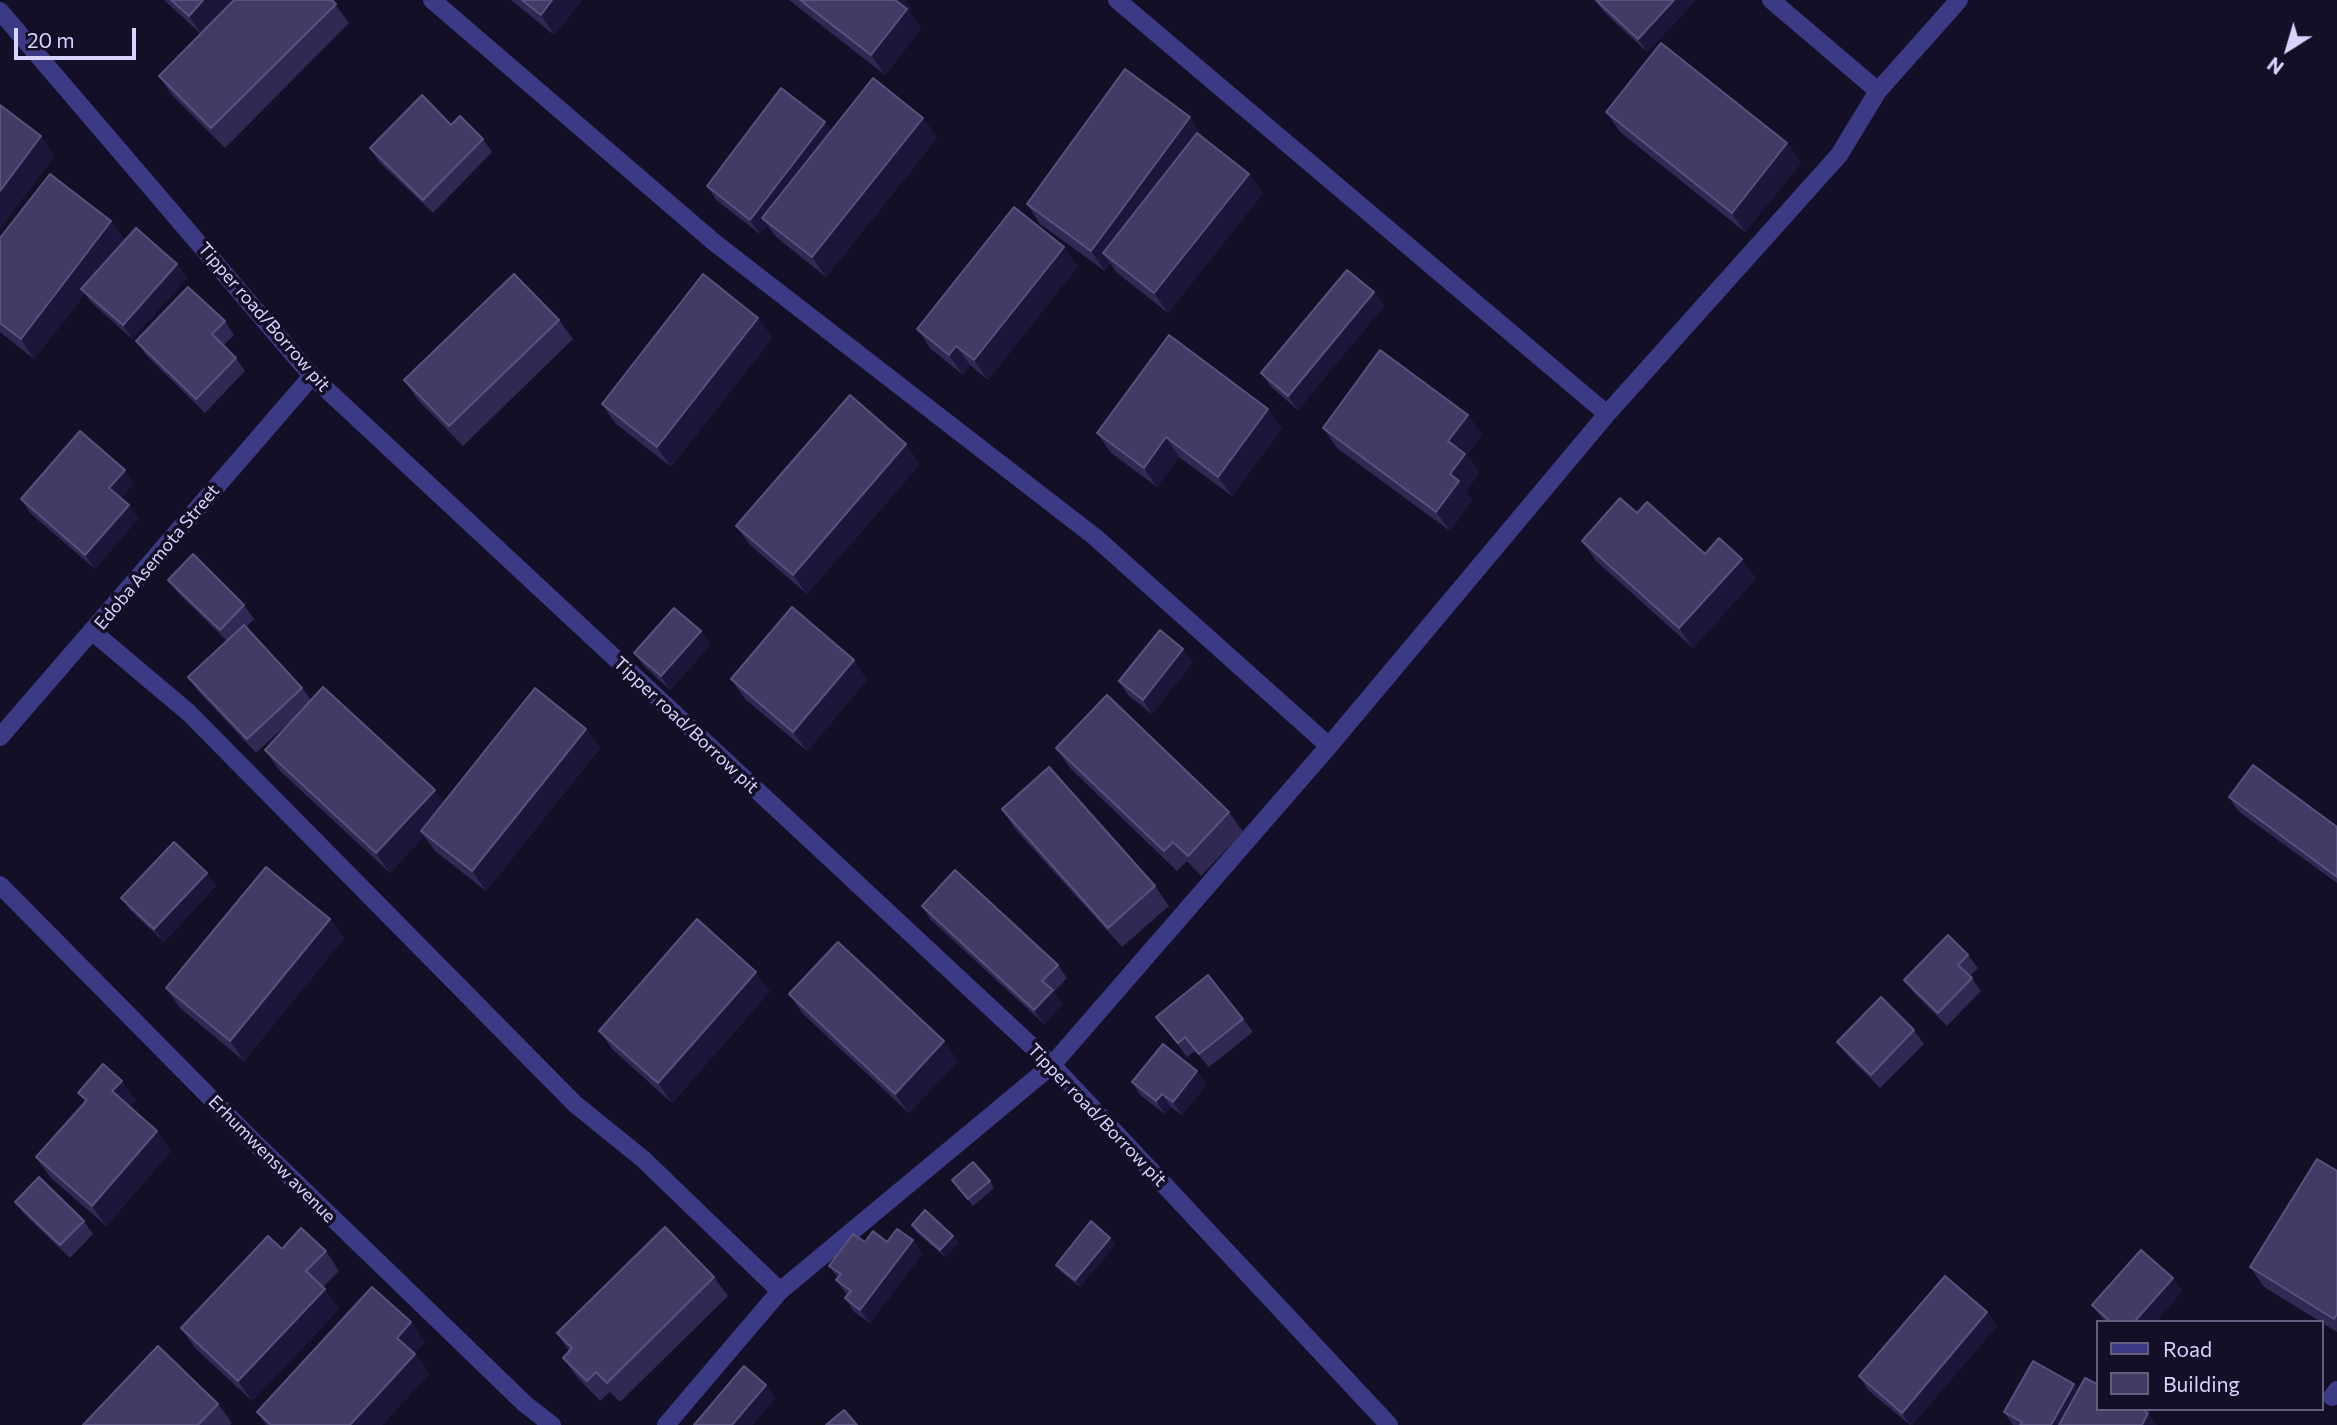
<!DOCTYPE html>
<html>
<head>
<meta charset="utf-8">
<style>
  body { margin:0 }
  #map { position:relative; width:2337px; height:1425px; overflow:hidden; background:#130f26; font-family:Commissioner,sans-serif }
  canvas { display:block }
  .legend { position:absolute; left:2096px; top:1320px; width:228px; height:91px; box-sizing:border-box; background:#130f26; border:2px solid #625e7d; margin:0; padding:9px 12px; list-style:none; font-size:21px; color:#d9d4ff }
  .legend li { display:flex; align-items:center; gap:14px; height:35px }
  .legend b { width:35px; border:2px solid #625e7d }
  .north { position:absolute; left:2253px; top:14px; width:70px; height:70px; -webkit-text-stroke:5px #130f26; paint-order:stroke; rotate:217deg; font-size:19px; font-weight:700; line-height:28px; text-align:center; color:#d9d4ff }
  .north::after { content:''; display:block; margin:auto; width:24px; height:32px; background:#d9d4ff; clip-path:polygon(50% 0,100% 100%,50% 72%,0 100%) }
  .scale { position:absolute; left:14px; top:28px; width:122px; height:32px; box-sizing:border-box; border:4px solid #d9d4ff; border-top:0; padding-left:9px; font-size:21px; line-height:24px; white-space:nowrap; color:#d9d4ff; -webkit-text-stroke:5px #130f26; paint-order:stroke }
</style>
</head>
<body>
<div id="map">
<canvas width="2337" height="1425"></canvas>
<ul class="legend">
<li><b style="height:9px;background:#3d3a85"></b>Road</li>
<li><b style="height:19px;background:#433a66"></b>Building</li>
</ul>
<div class="north">N</div>
<div class="scale">20 m</div>
</div>
<script>
const context = document.querySelector('canvas').getContext('2d');
context.lineJoin = 'round';
function strokePath(path, color, width, dash) { context.strokeStyle = color; context.lineWidth = width; context.lineCap = dash ? 'butt' : 'round'; context.setLineDash(dash || []); context.stroke(path); }
function paint(path, color) { context.fillStyle = color; context.fill(path, 'evenodd'); }
function drawText(font, color, halo, rows, align = 'center') {
  context.font = font + ' Commissioner,sans-serif'; context.lineWidth = 7; context.setLineDash([]); context.textBaseline = 'middle'; context.strokeStyle = halo; context.fillStyle = color; for (const [text, x, y, turn = 0] of rows) {
    context.save(); context.translate(x, y); context.rotate((+turn || 0) * Math.PI / 180); context.textAlign = isNaN(turn) ? turn : align; if (halo) context.strokeText(text, 0, 0); context.fillText(text, 0, 0); context.restore();
  }
}
const minor = new Path2D(`
  M 432,0 L 715,243 L 1095,537 L 1329,746
  M 1117,0 L 1607,414
  M 1771,0 L 1878,91
  M 0,11 L 312,376 L 1052,1065 L 1389,1425
  M 93,632 L 189,713 L 575,1104 L 643,1159 L 780,1291
  M 0,737 L 312,376
  M 0,885 L 256,1144 L 525,1404 L 552,1425
  M 2332,1397 L 2337,1390
  M 666,1425 L 780,1291 L 1052,1065 L 1329,746 L 1607,414 L 1839,155 L 1878,91 L 1959,0`);
const wall = new Path2D(`
  M 164,0 L 332,0 L 349,23 L 225,148 L 172,95 L 159,76 L 201,34 Z
  M 511,0 L 582,0 L 554,35 Z
  M 789,0 L 905,0 L 911,8 L 909,11 L 921,29 L 885,75 Z
  M 1595,0 L 1696,0 L 1647,52 L 1604,12 Z
  M 1606,112 L 1787,143 L 1801,163 L 1745,232 L 1620,132 Z
  M 923,118 L 937,138 L 826,277 L 776,237 L 767,225 L 760,234 L 716,200 L 707,186 L 825,122 L 831,131 Z
  M 451,125 L 483,139 L 492,152 L 433,213 L 379,162 L 370,148 Z
  M 1203,137 L 1249,174 L 1263,193 L 1168,313 L 1116,272 L 1110,263 L 1105,271 L 1040,224 L 1027,204 Z
  M 111,221 L 125,240 L 177,264 L 187,278 L 132,339 L 91,302 L 85,294 L 34,359 L 0,332 L 0,238 Z
  M 1078,266 L 988,380 L 970,365 L 963,375 L 931,349 L 917,329 Z
  M 1374,292 L 1384,306 L 1298,410 L 1271,387 L 1261,373 Z
  M 758,318 L 772,338 L 671,467 L 615,423 L 602,404 Z
  M 559,320 L 573,339 L 463,446 L 418,400 L 404,380 Z
  M 225,321 L 234,335 L 223,346 L 236,358 L 245,371 L 205,413 L 146,355 L 136,341 Z
  M 1282,428 L 1232,496 L 1179,457 L 1157,487 L 1111,453 L 1097,433 Z
  M 1323,428 L 1482,434 L 1467,455 L 1479,473 L 1466,491 L 1472,500 L 1450,531 L 1337,448 Z
  M 920,464 L 807,594 L 750,545 L 736,526 Z
  M 134,483 L 121,499 L 129,505 L 138,519 L 95,569 L 30,513 L 21,499 Z
  M 1637,513 L 1705,554 L 1756,578 L 1693,648 L 1596,561 L 1582,541 Z
  M 168,580 L 244,605 L 254,619 L 246,627 L 302,688 L 311,700 L 444,803 L 586,729 L 600,748 L 486,891 L 435,851 L 424,836 L 390,873 L 279,770 L 265,750 L 296,716 L 256,753 L 198,691 L 188,677 L 227,641 L 178,593 Z
  M 701,631 L 710,645 L 670,690 L 644,666 L 634,653 Z
  M 1193,662 L 1152,714 L 1128,695 L 1119,681 Z
  M 731,679 L 867,680 L 807,751 L 745,699 Z
  M 1056,748 L 1229,812 L 1243,832 L 1201,876 L 1187,861 L 1177,871 L 1070,768 Z
  M 2229,797 L 2337,827 L 2337,883 L 2238,811 Z
  M 1002,809 L 1155,886 L 1169,906 L 1122,947 L 1015,829 Z
  M 216,886 L 164,942 L 131,911 L 121,898 Z
  M 922,906 L 1058,965 L 1067,978 L 1054,992 L 1062,1004 L 1044,1024 L 931,920 Z
  M 330,919 L 344,938 L 244,1061 L 180,1008 L 166,988 Z
  M 1968,955 L 1978,968 L 1970,976 L 1981,991 L 1947,1026 L 1914,993 L 1904,980 Z
  M 770,991 L 672,1103 L 613,1050 L 599,1031 Z
  M 789,994 L 958,1061 L 909,1113 L 803,1014 Z
  M 1156,1017 L 1243,1019 L 1253,1032 L 1209,1067 L 1195,1051 L 1187,1057 Z
  M 1914,1030 L 1924,1044 L 1880,1088 L 1847,1055 L 1837,1042 Z
  M 1197,1071 L 1206,1085 L 1182,1115 L 1171,1107 L 1165,1114 L 1141,1096 L 1132,1082 Z
  M 78,1093 L 136,1100 L 130,1107 L 171,1151 L 106,1226 L 50,1177 L 36,1157 L 85,1102 Z
  M 2337,1171 L 2337,1332 L 2264,1287 L 2250,1267 Z
  M 952,1180 L 990,1181 L 994,1188 L 973,1206 Z
  M 15,1202 L 84,1221 L 93,1234 L 70,1258 L 25,1215 Z
  M 912,1225 L 953,1236 L 958,1243 L 945,1257 L 916,1232 Z
  M 1110,1238 L 1115,1245 L 1080,1287 L 1061,1272 L 1056,1265 Z
  M 913,1240 L 922,1254 L 870,1323 L 854,1312 L 845,1298 L 847,1295 L 836,1280 L 838,1278 L 829,1266 L 865,1242 Z
  M 282,1249 L 326,1251 L 339,1271 L 323,1287 L 339,1309 L 252,1401 L 195,1348 L 181,1328 Z
  M 714,1277 L 728,1296 L 620,1402 L 610,1392 L 600,1401 L 577,1377 L 563,1358 L 569,1351 L 557,1333 Z
  M 2173,1278 L 2182,1291 L 2156,1322 L 2106,1322 L 2102,1318 L 2092,1305 Z
  M 411,1322 L 425,1342 L 414,1353 L 429,1374 L 382,1425 L 266,1425 L 257,1412 Z
  M 1997,1326 L 1912,1425 L 1910,1425 L 1868,1390 L 1859,1376 Z
  M 2074,1384 L 2078,1390 L 2157,1425 L 2013,1425 L 2004,1412 Z
  M 218,1404 L 232,1423 L 230,1425 L 83,1425 Z`);
const shadedWall = new Path2D(`
  M 203,0 L 234,0 L 202,35 L 189,16 Z
  M 552,0 L 582,0 L 554,35 L 541,15 Z
  M 893,0 L 905,0 L 911,8 L 909,11 L 921,29 L 885,75 L 871,55 Z
  M 1674,0 L 1696,0 L 1647,52 L 1638,39 Z
  M 1190,117 L 1203,137 L 1112,260 L 1103,253 L 1110,263 L 1105,271 L 1091,251 Z
  M 923,118 L 937,138 L 826,277 L 812,257 Z
  M 825,122 L 835,136 L 762,218 L 767,225 L 760,234 L 750,220 Z
  M 41,136 L 55,156 L 0,229 L 0,191 Z
  M 1787,143 L 1801,163 L 1745,232 L 1732,213 Z
  M 1249,174 L 1263,193 L 1168,313 L 1154,293 Z
  M 111,221 L 125,241 L 81,289 L 85,294 L 34,359 L 21,339 Z
  M 1064,247 L 1078,266 L 988,380 L 974,360 Z
  M 177,264 L 187,278 L 132,339 L 123,325 Z
  M 1374,292 L 1384,306 L 1298,410 L 1288,396 Z
  M 758,318 L 772,338 L 671,467 L 657,447 Z
  M 956,346 L 970,365 L 963,375 L 949,355 Z
  M 1268,409 L 1282,428 L 1232,496 L 1218,477 Z
  M 1468,415 L 1482,434 L 1467,455 L 1479,473 L 1466,491 L 1472,500 L 1450,531 L 1436,512 L 1450,474 L 1448,441 Z
  M 1166,437 L 1179,457 L 1157,487 L 1144,468 Z
  M 906,444 L 920,464 L 807,594 L 793,575 Z
  M 125,470 L 134,483 L 119,502 L 109,488 Z
  M 129,505 L 138,519 L 95,569 L 85,555 Z
  M 1742,559 L 1756,578 L 1693,648 L 1679,628 Z
  M 701,631 L 710,645 L 670,690 L 661,676 Z
  M 1183,649 L 1193,662 L 1152,714 L 1143,700 Z
  M 854,660 L 867,680 L 807,751 L 793,732 Z
  M 586,729 L 600,748 L 486,891 L 472,871 Z
  M 435,790 L 449,810 L 421,831 L 424,836 L 390,873 L 376,853 Z
  M 207,873 L 216,886 L 164,942 L 154,929 Z
  M 330,919 L 344,938 L 244,1061 L 230,1041 Z
  M 756,972 L 770,991 L 672,1103 L 658,1083 Z
  M 1053,990 L 1062,1004 L 1044,1024 L 1034,1010 Z
  M 944,1041 L 958,1061 L 909,1113 L 895,1094 Z
  M 1197,1071 L 1206,1085 L 1182,1115 L 1173,1102 Z
  M 122,1081 L 136,1100 L 126,1111 L 112,1091 Z
  M 1162,1094 L 1171,1107 L 1165,1114 L 1156,1101 Z
  M 157,1131 L 171,1151 L 106,1226 L 92,1206 Z
  M 953,1236 L 958,1243 L 945,1257 L 940,1250 Z
  M 1110,1238 L 1115,1245 L 1080,1287 L 1075,1280 Z
  M 913,1240 L 922,1254 L 870,1323 L 860,1310 Z
  M 2173,1278 L 2182,1291 L 2156,1322 L 2134,1322 Z
  M 325,1289 L 339,1309 L 252,1401 L 238,1381 Z
  M 1987,1312 L 1997,1326 L 1912,1425 L 1910,1425 L 1902,1413 Z
  M 411,1322 L 425,1342 L 410,1357 L 397,1338 Z
  M 415,1354 L 429,1374 L 382,1425 L 350,1425 Z
  M 2074,1384 L 2084,1397 L 2068,1425 L 2051,1425 Z
  M 766,1385 L 776,1398 L 753,1425 L 732,1425 Z
  M 2148,1413 L 2157,1425 L 2142,1425 Z`);
const building = new Path2D(`
  M 171,0 L 203,0 L 189,16 Z
  M 234,0 L 332,0 L 336,4 L 211,128 L 159,76 Z
  M 522,0 L 552,0 L 541,15 Z
  M 800,0 L 895,0 L 907,9 L 871,55 Z
  M 1596,0 L 1674,0 L 1638,39 Z
  M 1661,43 L 1787,143 L 1732,213 L 1606,112 Z
  M 1125,69 L 1190,117 L 1091,251 L 1027,204 Z
  M 873,78 L 923,118 L 812,257 L 762,218 Z
  M 781,88 L 825,122 L 750,220 L 707,186 Z
  M 422,95 L 451,125 L 460,116 L 483,139 L 423,200 L 370,148 Z
  M 0,105 L 41,136 L 0,191 Z
  M 1197,133 L 1249,174 L 1154,293 L 1103,253 Z
  M 50,174 L 111,221 L 21,339 L 0,323 L 0,238 Z
  M 1014,207 L 1064,247 L 974,360 L 956,346 L 949,355 L 917,329 Z
  M 136,228 L 177,264 L 123,325 L 81,289 Z
  M 1347,270 L 1374,292 L 1288,396 L 1261,373 Z
  M 514,274 L 559,320 L 449,426 L 404,380 Z
  M 703,274 L 758,318 L 657,447 L 602,404 Z
  M 188,287 L 225,321 L 212,334 L 236,358 L 196,399 L 136,341 Z
  M 1169,335 L 1268,409 L 1218,477 L 1166,437 L 1144,468 L 1097,433 Z
  M 1380,350 L 1468,415 L 1448,441 L 1465,454 L 1450,474 L 1459,481 L 1436,512 L 1323,428 Z
  M 850,395 L 906,444 L 793,575 L 736,526 Z
  M 80,431 L 125,470 L 109,488 L 129,505 L 85,555 L 21,499 Z
  M 1620,498 L 1637,513 L 1647,502 L 1705,554 L 1719,538 L 1742,559 L 1679,628 L 1582,541 Z
  M 193,554 L 244,605 L 220,630 L 168,580 Z
  M 792,607 L 854,660 L 793,732 L 731,679 Z
  M 674,608 L 701,631 L 661,676 L 634,653 Z
  M 244,625 L 302,688 L 247,739 L 188,677 Z
  M 1160,630 L 1183,649 L 1143,700 L 1119,681 Z
  M 323,687 L 435,790 L 376,853 L 265,750 Z
  M 535,688 L 586,729 L 472,871 L 421,831 Z
  M 1107,695 L 1229,812 L 1188,856 L 1173,842 L 1164,851 L 1056,748 Z
  M 2253,765 L 2337,827 L 2337,877 L 2229,797 Z
  M 1049,767 L 1155,886 L 1108,928 L 1002,809 Z
  M 174,842 L 207,873 L 154,929 L 121,898 Z
  M 266,867 L 330,919 L 230,1041 L 166,988 Z
  M 955,870 L 1058,965 L 1042,981 L 1053,990 L 1034,1010 L 922,906 Z
  M 697,919 L 756,972 L 658,1083 L 599,1031 Z
  M 1948,935 L 1968,955 L 1958,965 L 1972,978 L 1938,1013 L 1904,980 Z
  M 838,942 L 944,1041 L 895,1094 L 789,994 Z
  M 1208,975 L 1243,1019 L 1199,1054 L 1185,1037 L 1178,1043 L 1156,1017 Z
  M 1881,997 L 1914,1030 L 1871,1075 L 1837,1042 Z
  M 1163,1044 L 1197,1071 L 1173,1102 L 1162,1094 L 1156,1101 L 1132,1082 Z
  M 103,1064 L 122,1081 L 112,1091 L 157,1131 L 92,1206 L 36,1157 L 87,1100 L 78,1093 Z
  M 2317,1159 L 2337,1171 L 2337,1314 L 2334,1319 L 2250,1267 Z
  M 973,1162 L 990,1181 L 968,1199 L 952,1180 Z
  M 39,1177 L 84,1221 L 60,1245 L 15,1202 Z
  M 925,1210 L 953,1236 L 940,1250 L 912,1225 Z
  M 1091,1221 L 1110,1238 L 1075,1280 L 1056,1265 Z
  M 665,1227 L 714,1277 L 607,1383 L 596,1372 L 587,1381 L 563,1358 L 572,1348 L 557,1333 Z
  M 301,1228 L 326,1251 L 306,1271 L 325,1289 L 238,1381 L 181,1328 L 268,1236 L 282,1249 Z
  M 897,1229 L 913,1240 L 860,1310 L 845,1298 L 851,1291 L 836,1280 L 841,1274 L 829,1266 L 853,1234 L 865,1242 L 873,1231 L 887,1242 Z
  M 2141,1250 L 2173,1278 L 2134,1322 L 2111,1322 L 2092,1305 Z
  M 1945,1276 L 1987,1312 L 1902,1413 L 1859,1376 Z
  M 372,1287 L 411,1322 L 397,1338 L 415,1354 L 350,1425 L 271,1425 L 257,1412 Z
  M 158,1346 L 218,1404 L 198,1425 L 83,1425 Z
  M 2033,1361 L 2074,1384 L 2051,1425 L 2020,1425 L 2022,1422 L 2004,1412 Z
  M 744,1366 L 766,1385 L 732,1425 L 694,1425 Z
  M 2085,1378 L 2097,1384 L 2097,1409 L 2142,1409 L 2148,1413 L 2142,1425 L 2059,1425 Z
  M 844,1410 L 857,1425 L 826,1425 Z`);
const streetNames = [
  ["Tipper road/Borrow pit",264,317,49],
  ["Edoba Asemota Street",157,557,-50],
  ["Tipper road/Borrow pit",686,725,43],
  ["Tipper road/Borrow pit",1097,1115,46],
  ["Erhumwensw avenue",272,1159,45]
];
strokePath(minor, '#3d3a85', 18);
paint(wall, '#312854');
paint(shadedWall, '#1d163a');
paint(building, '#433a66');
strokePath(building, '#5a527e', 2);
drawText('18px', '#d9d4ff', '#130f26', streetNames);
</script>
</body>
</html>
